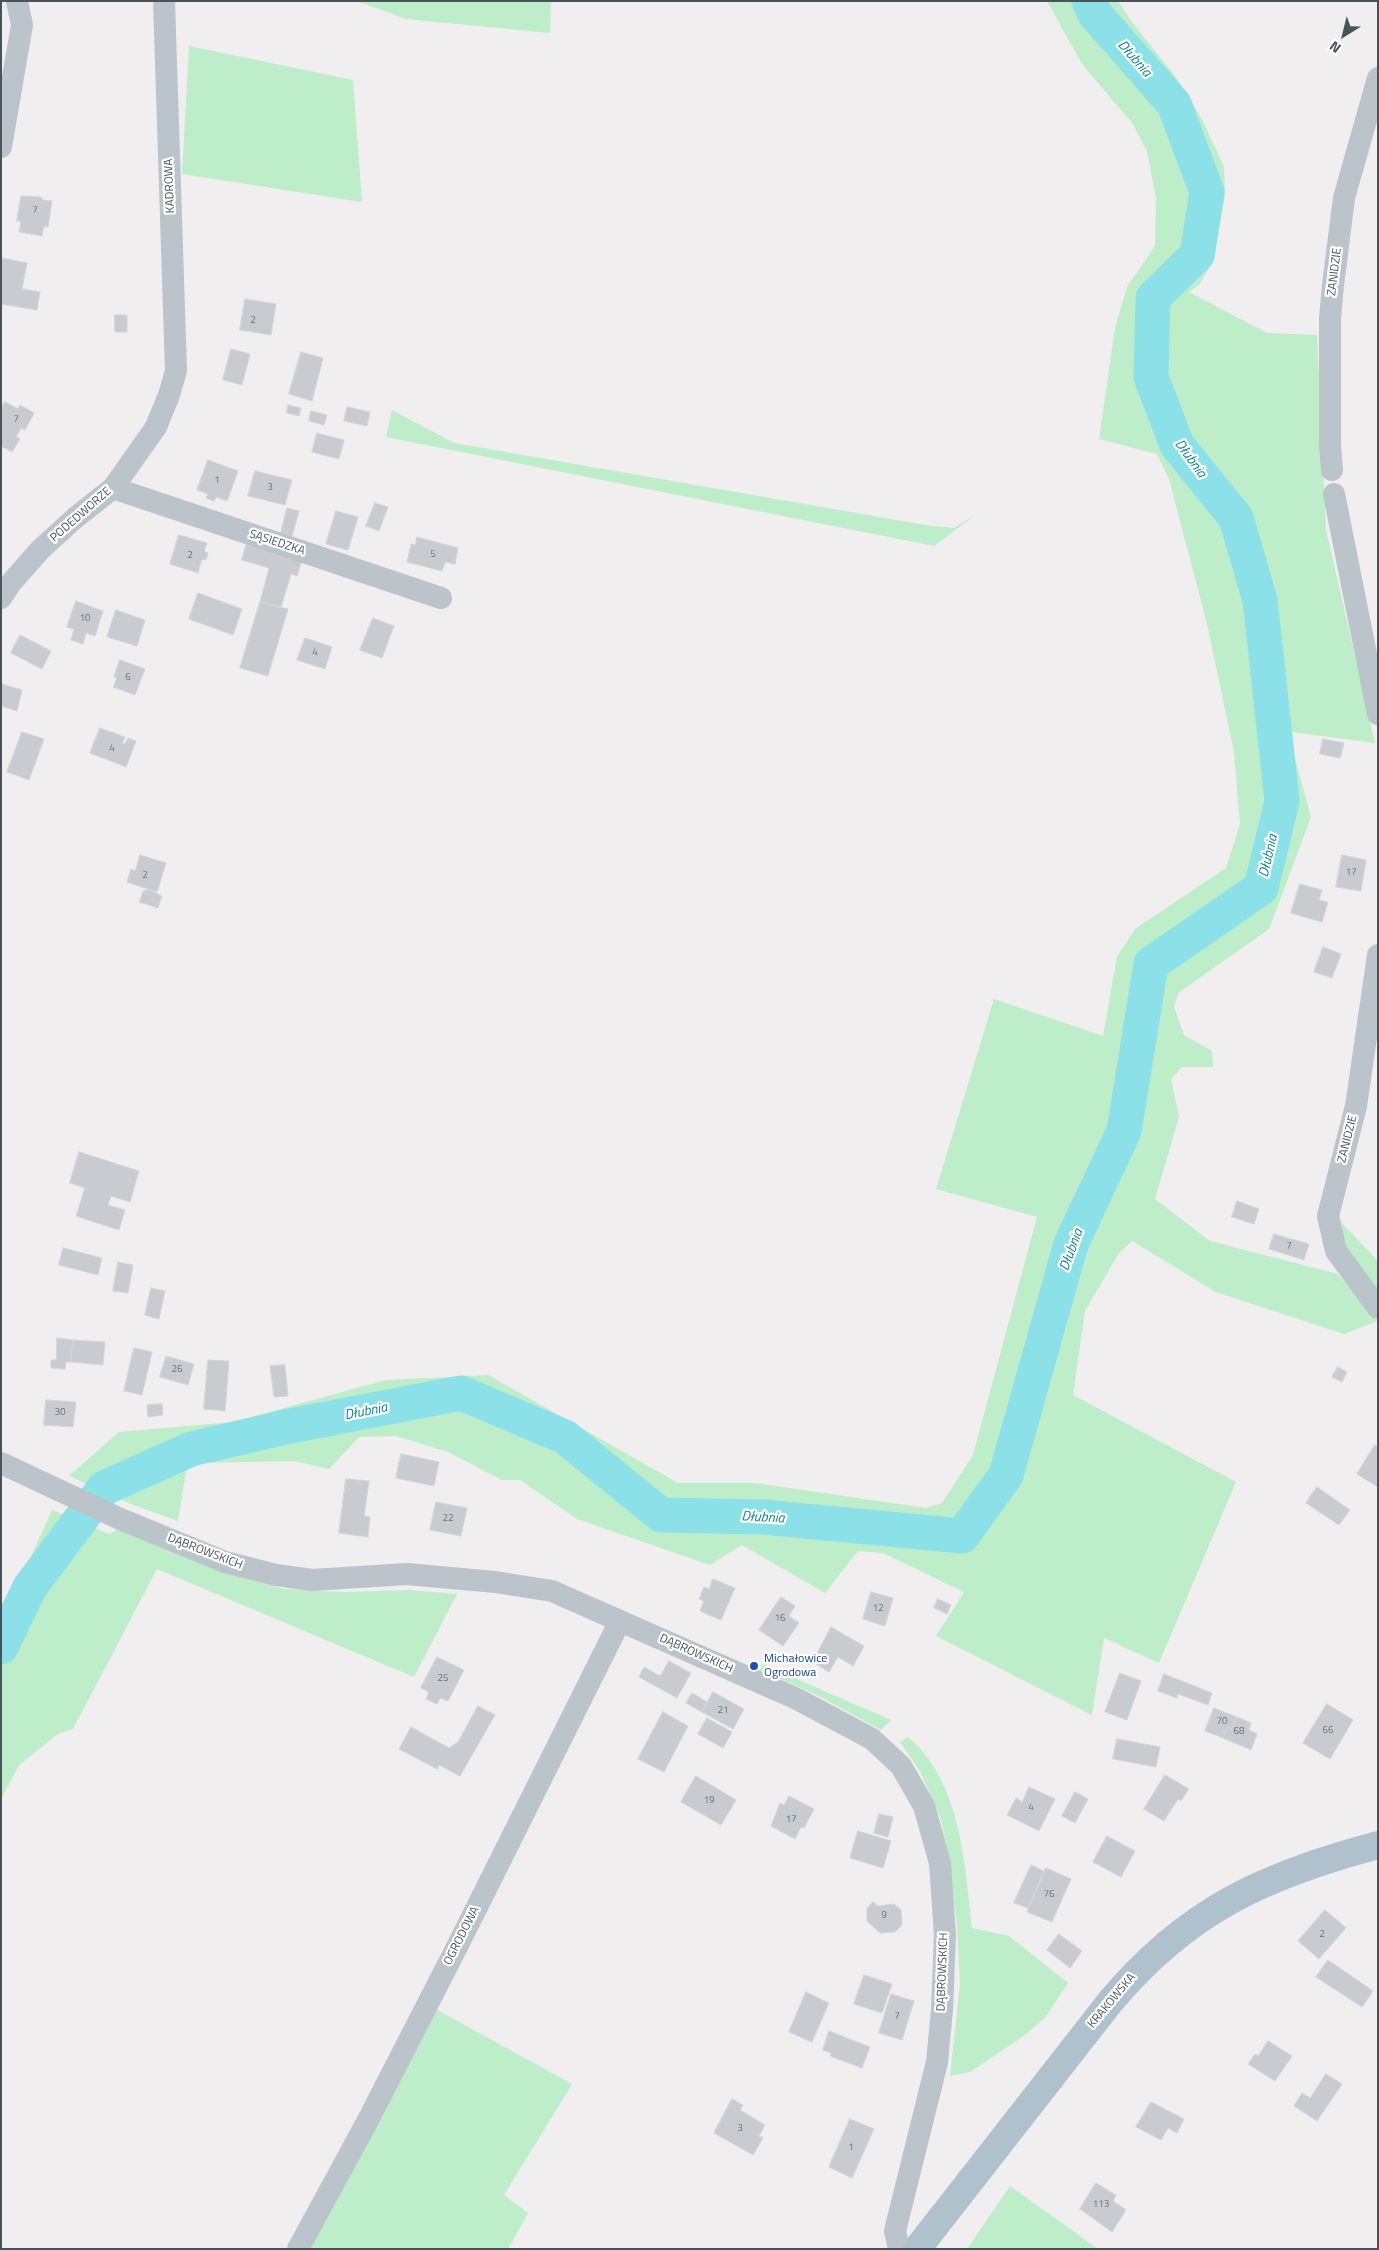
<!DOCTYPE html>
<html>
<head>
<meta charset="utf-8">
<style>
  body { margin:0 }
  #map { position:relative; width:1379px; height:2250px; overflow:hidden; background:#f0eeee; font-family:"Titillium Web",sans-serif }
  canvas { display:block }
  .frame { position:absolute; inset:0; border:2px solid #47545a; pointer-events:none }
  .north { position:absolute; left:1319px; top:10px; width:50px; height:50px; -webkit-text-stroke:4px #fff; paint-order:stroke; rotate:216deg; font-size:14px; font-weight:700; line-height:20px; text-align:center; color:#47545a }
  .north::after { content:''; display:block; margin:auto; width:18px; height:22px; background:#47545a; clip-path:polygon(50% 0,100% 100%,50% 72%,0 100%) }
</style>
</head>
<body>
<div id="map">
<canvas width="1379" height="2250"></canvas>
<div class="frame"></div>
<div class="north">N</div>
</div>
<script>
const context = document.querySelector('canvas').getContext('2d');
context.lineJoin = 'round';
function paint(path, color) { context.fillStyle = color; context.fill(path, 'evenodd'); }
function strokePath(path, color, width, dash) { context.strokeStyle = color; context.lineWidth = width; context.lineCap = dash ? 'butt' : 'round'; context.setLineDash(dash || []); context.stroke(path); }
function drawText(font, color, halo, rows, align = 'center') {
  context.font = font + ' "Titillium Web",sans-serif'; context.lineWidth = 4.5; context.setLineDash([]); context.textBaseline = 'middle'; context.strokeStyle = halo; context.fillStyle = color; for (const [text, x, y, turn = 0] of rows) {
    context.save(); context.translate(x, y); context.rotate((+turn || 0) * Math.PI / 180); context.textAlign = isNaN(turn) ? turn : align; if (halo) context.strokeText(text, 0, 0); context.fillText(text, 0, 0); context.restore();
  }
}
const green = new Path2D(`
  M 357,1 L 551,1 L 550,33 L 406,19 Z
  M 1047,1 L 1118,1 L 1131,21 L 1176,77 L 1202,119 L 1224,167 L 1225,195 L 1214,260 L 1199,285 L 1189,292 L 1267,333 L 1317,335 L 1326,530 L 1375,743 L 1291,732 L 1291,744 L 1311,817 L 1269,929 L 1178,993 L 1174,1007 L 1184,1035 L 1212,1051 L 1213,1067 L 1182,1067 L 1171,1079 L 1179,1117 L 1155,1199 L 1210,1241 L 1338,1274 L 1377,1321 L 1344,1334 L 1216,1292 L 1132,1241 L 1119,1253 L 1085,1311 L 1073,1395 L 1236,1482 L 1159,1663 L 1104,1638 L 1092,1715 L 936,1636 L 964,1592 L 883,1553 L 858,1551 L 825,1593 L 742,1545 L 710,1565 L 577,1519 L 520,1480 L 502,1480 L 448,1452 L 396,1436 L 359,1437 L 329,1469 L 294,1461 L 200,1463 L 186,1471 L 178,1521 L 131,1504 L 69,1476 L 119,1432 L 233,1422 L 386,1380 L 488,1375 L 678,1483 L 755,1483 L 926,1508 L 942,1503 L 973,1455 L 1037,1217 L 936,1189 L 994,999 L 1103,1036 L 1117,957 L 1135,929 L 1226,868 L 1240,824 L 1234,752 L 1207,624 L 1169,479 L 1157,454 L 1099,439 L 1115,328 L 1127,287 L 1155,246 L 1156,198 L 1147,151 L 1132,123 L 1082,64 Z
  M 189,46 L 353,80 L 362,202 L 182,174 Z
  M 392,410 L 454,443 L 931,526 L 954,528 L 975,515 L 934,546 L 386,437 Z
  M 1341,1222 L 1378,1261 L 1378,1299 L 1342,1253 Z
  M 52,1510 L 109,1534 L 119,1529 L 218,1571 L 284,1589 L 344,1592 L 408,1590 L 457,1594 L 414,1677 L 157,1569 L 73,1729 L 58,1734 L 19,1765 L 1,1799 L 1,1623 Z
  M 762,1664 L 891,1720 L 881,1730 L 817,1695 L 760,1670 Z
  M 908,1737 C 961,1782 965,1864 972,1928 L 1009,1936 L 1068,1983 L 1045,2018 L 1025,2035 L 970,2072 L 950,2076 L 960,1984 L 957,1925 L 948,1851 L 940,1817 L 920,1771 L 900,1742 Z
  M 432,2007 L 572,2084 L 504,2195 L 528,2213 L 508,2249 L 305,2249 Z
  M 1010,2186 L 1098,2249 L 967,2249 Z`);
const river = new Path2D(`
  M 1,1647 L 30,1587 L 104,1488 L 191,1449 L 290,1426 L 461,1393 L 565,1437 L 661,1515 L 763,1517 L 962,1536 L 1006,1475 L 1071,1244 L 1124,1131 L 1151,964 L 1261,888 L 1282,801 L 1260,600 L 1236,518 L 1177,445 L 1151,377 L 1153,298 L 1197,255 L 1207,192 L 1174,104 L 1095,14 L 1089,1`);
const building = new Path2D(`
  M 21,196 L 41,197 L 43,200 L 52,201 L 48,227 L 44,226 L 42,236 L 19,232 L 21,222 L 17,221 Z
  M 2,258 L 27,263 L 22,289 L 40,292 L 37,310 L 1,304 Z
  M 245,299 L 276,304 L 271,335 L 240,330 Z
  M 115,315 L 127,315 L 127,332 L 115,332 Z
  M 231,349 L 250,354 L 242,385 L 223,380 Z
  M 301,352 L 323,358 L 312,401 L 289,394 Z
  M 5,402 L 18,409 L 20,405 L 34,413 L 25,430 L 21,428 L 16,437 L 20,439 L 12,452 L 1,446 L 1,408 Z
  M 288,405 L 301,408 L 299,416 L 287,413 Z
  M 347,407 L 370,412 L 367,426 L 344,421 Z
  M 311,411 L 327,415 L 324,425 L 309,421 Z
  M 317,433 L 344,440 L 339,459 L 312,452 Z
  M 208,460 L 238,471 L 227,501 L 216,497 L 214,501 L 206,498 L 208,494 L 197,490 Z
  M 255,471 L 292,480 L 285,505 L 248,496 Z
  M 375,503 L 388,507 L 379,531 L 366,526 Z
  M 287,508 L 299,511 L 292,536 L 281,533 Z
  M 336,511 L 358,517 L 348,550 L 326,544 Z
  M 179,535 L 207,543 L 204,551 L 208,553 L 206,560 L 202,559 L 198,573 L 170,564 Z
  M 417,537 L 458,548 L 455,564 L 445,562 L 442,571 L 407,562 L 411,544 L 415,545 Z
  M 247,542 L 302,560 L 297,576 L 291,574 L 281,607 L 260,602 L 269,568 L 242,560 Z
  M 198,593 L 242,609 L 233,635 L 189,619 Z
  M 76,601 L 103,611 L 95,636 L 86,633 L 83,644 L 71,640 L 74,629 L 67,627 Z
  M 260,602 L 288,609 L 268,676 L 240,668 Z
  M 116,610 L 145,620 L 137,646 L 107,637 Z
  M 373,618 L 394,626 L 382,658 L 360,650 Z
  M 20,635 L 51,651 L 42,669 L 11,653 Z
  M 305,638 L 332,647 L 325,669 L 297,660 Z
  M 120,660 L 145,669 L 135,695 L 113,687 L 117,678 L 114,677 Z
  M 2,684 L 22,690 L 17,711 L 1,706 Z
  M 100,728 L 125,737 L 122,743 L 125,744 L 128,738 L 136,741 L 126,767 L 90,753 Z
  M 22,732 L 44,739 L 29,780 L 7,772 Z
  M 1323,739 L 1344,743 L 1340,758 L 1320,754 Z
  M 140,855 L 166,863 L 157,892 L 127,882 L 131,869 L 135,871 Z
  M 1342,855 L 1366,860 L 1361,891 L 1336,887 Z
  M 1300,884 L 1322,890 L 1319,900 L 1328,902 L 1322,922 L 1291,913 Z
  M 147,889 L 162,896 L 158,908 L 139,902 L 144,890 L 146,891 Z
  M 1323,947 L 1341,954 L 1332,978 L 1314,972 Z
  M 79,1152 L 139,1171 L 130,1202 L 111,1196 L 108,1205 L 125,1210 L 119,1230 L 76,1216 L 85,1188 L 70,1183 Z
  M 1237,1201 L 1259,1209 L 1254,1224 L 1232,1217 Z
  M 1274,1234 L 1309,1244 L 1304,1260 L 1269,1249 Z
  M 63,1248 L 102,1258 L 98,1275 L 59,1265 Z
  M 118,1262 L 133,1265 L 128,1293 L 113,1291 Z
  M 151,1288 L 165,1291 L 159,1319 L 145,1315 Z
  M 57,1338 L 73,1340 L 71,1362 L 66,1362 L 65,1369 L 51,1368 L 51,1360 L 56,1360 Z
  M 73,1340 L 105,1342 L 103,1365 L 71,1362 Z
  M 134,1348 L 152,1352 L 142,1395 L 124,1391 Z
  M 166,1356 L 194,1364 L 188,1385 L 160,1377 Z
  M 208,1360 L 229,1361 L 225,1411 L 204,1409 Z
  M 285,1365 L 288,1396 L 274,1397 L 270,1366 Z
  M 1338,1367 L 1347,1372 L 1342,1382 L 1332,1377 Z
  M 46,1400 L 76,1402 L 73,1427 L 44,1425 Z
  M 162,1404 L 163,1415 L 148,1417 L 147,1405 Z
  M 1375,1445 L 1378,1447 L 1378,1487 L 1357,1474 Z
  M 401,1454 L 439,1462 L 434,1486 L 396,1478 Z
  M 346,1479 L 369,1481 L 364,1516 L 370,1517 L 368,1537 L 339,1533 Z
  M 1317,1487 L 1350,1510 L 1339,1525 L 1306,1503 Z
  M 436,1502 L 467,1508 L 461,1536 L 430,1530 Z
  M 713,1579 L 735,1588 L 721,1620 L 700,1611 L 704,1601 L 699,1599 L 704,1587 L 709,1589 Z
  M 871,1592 L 893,1598 L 885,1626 L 863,1619 Z
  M 781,1597 L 795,1606 L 789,1616 L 799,1623 L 783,1646 L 759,1630 Z
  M 938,1599 L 951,1605 L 947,1614 L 934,1608 Z
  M 831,1627 L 864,1646 L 853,1666 L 838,1657 L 829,1672 L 813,1662 Z
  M 437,1657 L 464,1670 L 448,1701 L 440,1698 L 437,1704 L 426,1699 L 429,1692 L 421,1688 Z
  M 669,1661 L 691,1673 L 677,1698 L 639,1677 L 644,1667 L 660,1676 Z
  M 1120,1673 L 1141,1681 L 1127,1720 L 1105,1712 Z
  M 1164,1674 L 1212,1693 L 1208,1705 L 1178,1694 L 1177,1698 L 1158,1691 Z
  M 713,1692 L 744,1709 L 733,1729 L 702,1712 Z
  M 692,1693 L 707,1702 L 702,1712 L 686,1703 Z
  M 1327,1704 L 1353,1720 L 1330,1759 L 1303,1743 Z
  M 478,1706 L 495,1715 L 460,1776 L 439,1765 L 437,1769 L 399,1749 L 411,1727 L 449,1748 L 458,1742 Z
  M 1214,1708 L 1237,1717 L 1232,1729 L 1228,1727 L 1223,1738 L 1205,1731 Z
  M 663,1712 L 688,1726 L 664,1772 L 638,1759 Z
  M 1237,1717 L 1251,1723 L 1249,1730 L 1257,1734 L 1251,1750 L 1223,1738 L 1228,1727 L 1232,1729 Z
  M 707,1718 L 732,1732 L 723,1748 L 698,1734 Z
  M 1117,1739 L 1160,1747 L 1156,1767 L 1113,1759 Z
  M 1165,1775 L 1189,1789 L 1181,1801 L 1178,1799 L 1164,1821 L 1144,1809 Z
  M 696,1776 L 736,1800 L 721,1825 L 681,1802 Z
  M 1029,1787 L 1055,1799 L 1039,1831 L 1007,1815 L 1016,1798 L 1022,1802 Z
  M 1075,1792 L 1088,1799 L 1075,1823 L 1062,1816 Z
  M 789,1796 L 814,1809 L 804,1828 L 801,1827 L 795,1839 L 771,1826 L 780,1803 L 784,1805 Z
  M 879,1814 L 893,1817 L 888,1837 L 874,1833 Z
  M 858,1831 L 891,1841 L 883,1868 L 850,1858 Z
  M 1107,1836 L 1135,1851 L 1121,1877 L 1093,1862 Z
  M 1031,1865 L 1044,1871 L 1028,1908 L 1014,1903 Z
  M 1046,1868 L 1071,1879 L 1052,1922 L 1027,1912 Z
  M 873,1902 L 878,1906 L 894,1904 L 901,1910 L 902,1925 L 895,1932 L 880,1933 L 867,1921 L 867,1909 Z
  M 1325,1910 L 1346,1928 L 1319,1959 L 1298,1941 Z
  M 1059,1934 L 1082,1951 L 1070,1968 L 1047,1950 Z
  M 1328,1960 L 1373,1991 L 1362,2007 L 1316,1977 Z
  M 864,1975 L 892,1984 L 882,2013 L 854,2004 Z
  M 806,1992 L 829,2003 L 812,2042 L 789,2032 Z
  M 891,1994 L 914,2001 L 902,2040 L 879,2033 Z
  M 829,2031 L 870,2047 L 862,2068 L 830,2056 L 831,2053 L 823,2050 Z
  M 1268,2041 L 1292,2056 L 1275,2081 L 1248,2064 L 1255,2054 L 1258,2056 Z
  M 1326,2074 L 1342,2084 L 1317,2121 L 1294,2106 L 1302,2093 L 1310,2098 Z
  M 732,2099 L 743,2105 L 740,2110 L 765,2125 L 759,2136 L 763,2138 L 753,2155 L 714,2133 Z
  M 1151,2102 L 1184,2119 L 1177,2133 L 1168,2128 L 1161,2140 L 1136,2127 Z
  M 850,2119 L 874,2129 L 852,2178 L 829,2167 Z
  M 1096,2183 L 1116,2195 L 1113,2201 L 1126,2210 L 1112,2232 L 1080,2209 Z`);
const minor = new Path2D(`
  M 1,147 L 22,25 L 17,1
  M 1332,470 L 1330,446 L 1330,318 L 1333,285 L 1344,198 L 1378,78
  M 113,488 L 441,598
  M 1334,494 L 1378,714
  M 1,598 L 10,584 L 40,550 L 75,518 L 113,488 L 156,427 L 169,395 L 176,371 L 164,1
  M 1378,955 L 1356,1106 L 1328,1216 L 1336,1251 L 1378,1308
  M 1,1463 L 118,1518 L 225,1562 L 276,1575 L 312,1580 L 407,1574 L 495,1582 L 552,1591 L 797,1699 L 872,1739 L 901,1766 L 924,1806 L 940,1863 L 945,1935 L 942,2010 L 937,2062 L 895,2231 L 899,2249
  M 298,2249 L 367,2122 L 459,1943 L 620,1621`);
const major = new Path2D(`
  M 917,2249 L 1110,2002 C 1187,1910 1265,1875 1378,1845`);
const markers = [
  [754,1666,5,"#1a4fb4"]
];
const numberNames = [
  ["7",35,211],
  ["2",253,321],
  ["7",16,420],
  ["1",217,481],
  ["3",270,488],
  ["5",433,555],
  ["2",190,556],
  ["10",85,619],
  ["4",315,653],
  ["6",128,678],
  ["4",112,749],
  ["17",1351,873],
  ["2",145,876],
  ["7",1289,1247],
  ["26",177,1370],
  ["30",60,1413],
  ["22",448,1519],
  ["12",878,1609],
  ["16",780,1619],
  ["25",443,1679],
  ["21",723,1711],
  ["70",1222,1722],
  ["66",1328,1731],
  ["68",1239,1732],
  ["19",709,1801],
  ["4",1031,1808],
  ["17",791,1820],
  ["76",1049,1895],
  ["9",884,1916],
  ["2",1322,1935],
  ["7",897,2017],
  ["3",740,2129],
  ["1",851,2148],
  ["113",1101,2205]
];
const streetNames = [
  ["KADROWA",170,186,-92],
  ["ZANIDZIE",1335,272,-83],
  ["PODEDWORZE",81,515,-41],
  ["SĄSIEDZKA",277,543,18],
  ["ZANIDZIE",1348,1139,-76],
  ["DĄBROWSKICH",205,1552,21],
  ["DĄBROWSKICH",696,1654,24],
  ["OGRODOWA",462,1936,-63],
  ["DĄBROWSKICH",943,1972,-88],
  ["KRAKOWSKA",1112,2001,-50]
];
const transitNames = [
  ["Michałowice",764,1659],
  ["Ogrodowa",764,1673]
];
const waterNames = [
  ["Dłubnia",1134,59,49],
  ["Dłubnia",1190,459,54],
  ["Dłubnia",1269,856,-77],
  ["Dłubnia",1072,1250,-70],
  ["Dłubnia",366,1412,-11],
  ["Dłubnia",763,1518,3]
];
paint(green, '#bdedc9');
strokePath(river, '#8ce1e8', 35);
paint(building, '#c8ccd0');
strokePath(building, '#d2d5d9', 1);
strokePath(minor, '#bac4ca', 22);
strokePath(major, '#aec1cc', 28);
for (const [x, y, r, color] of markers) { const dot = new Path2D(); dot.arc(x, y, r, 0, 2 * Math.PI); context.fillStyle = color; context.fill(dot); strokePath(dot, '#fff', 2); }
drawText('10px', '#677278', null, numberNames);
drawText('12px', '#47545a', '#fff', streetNames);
drawText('12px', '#164399', '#fff', transitNames, 'left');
drawText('italic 14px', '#12838c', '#fff', waterNames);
</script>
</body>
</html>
